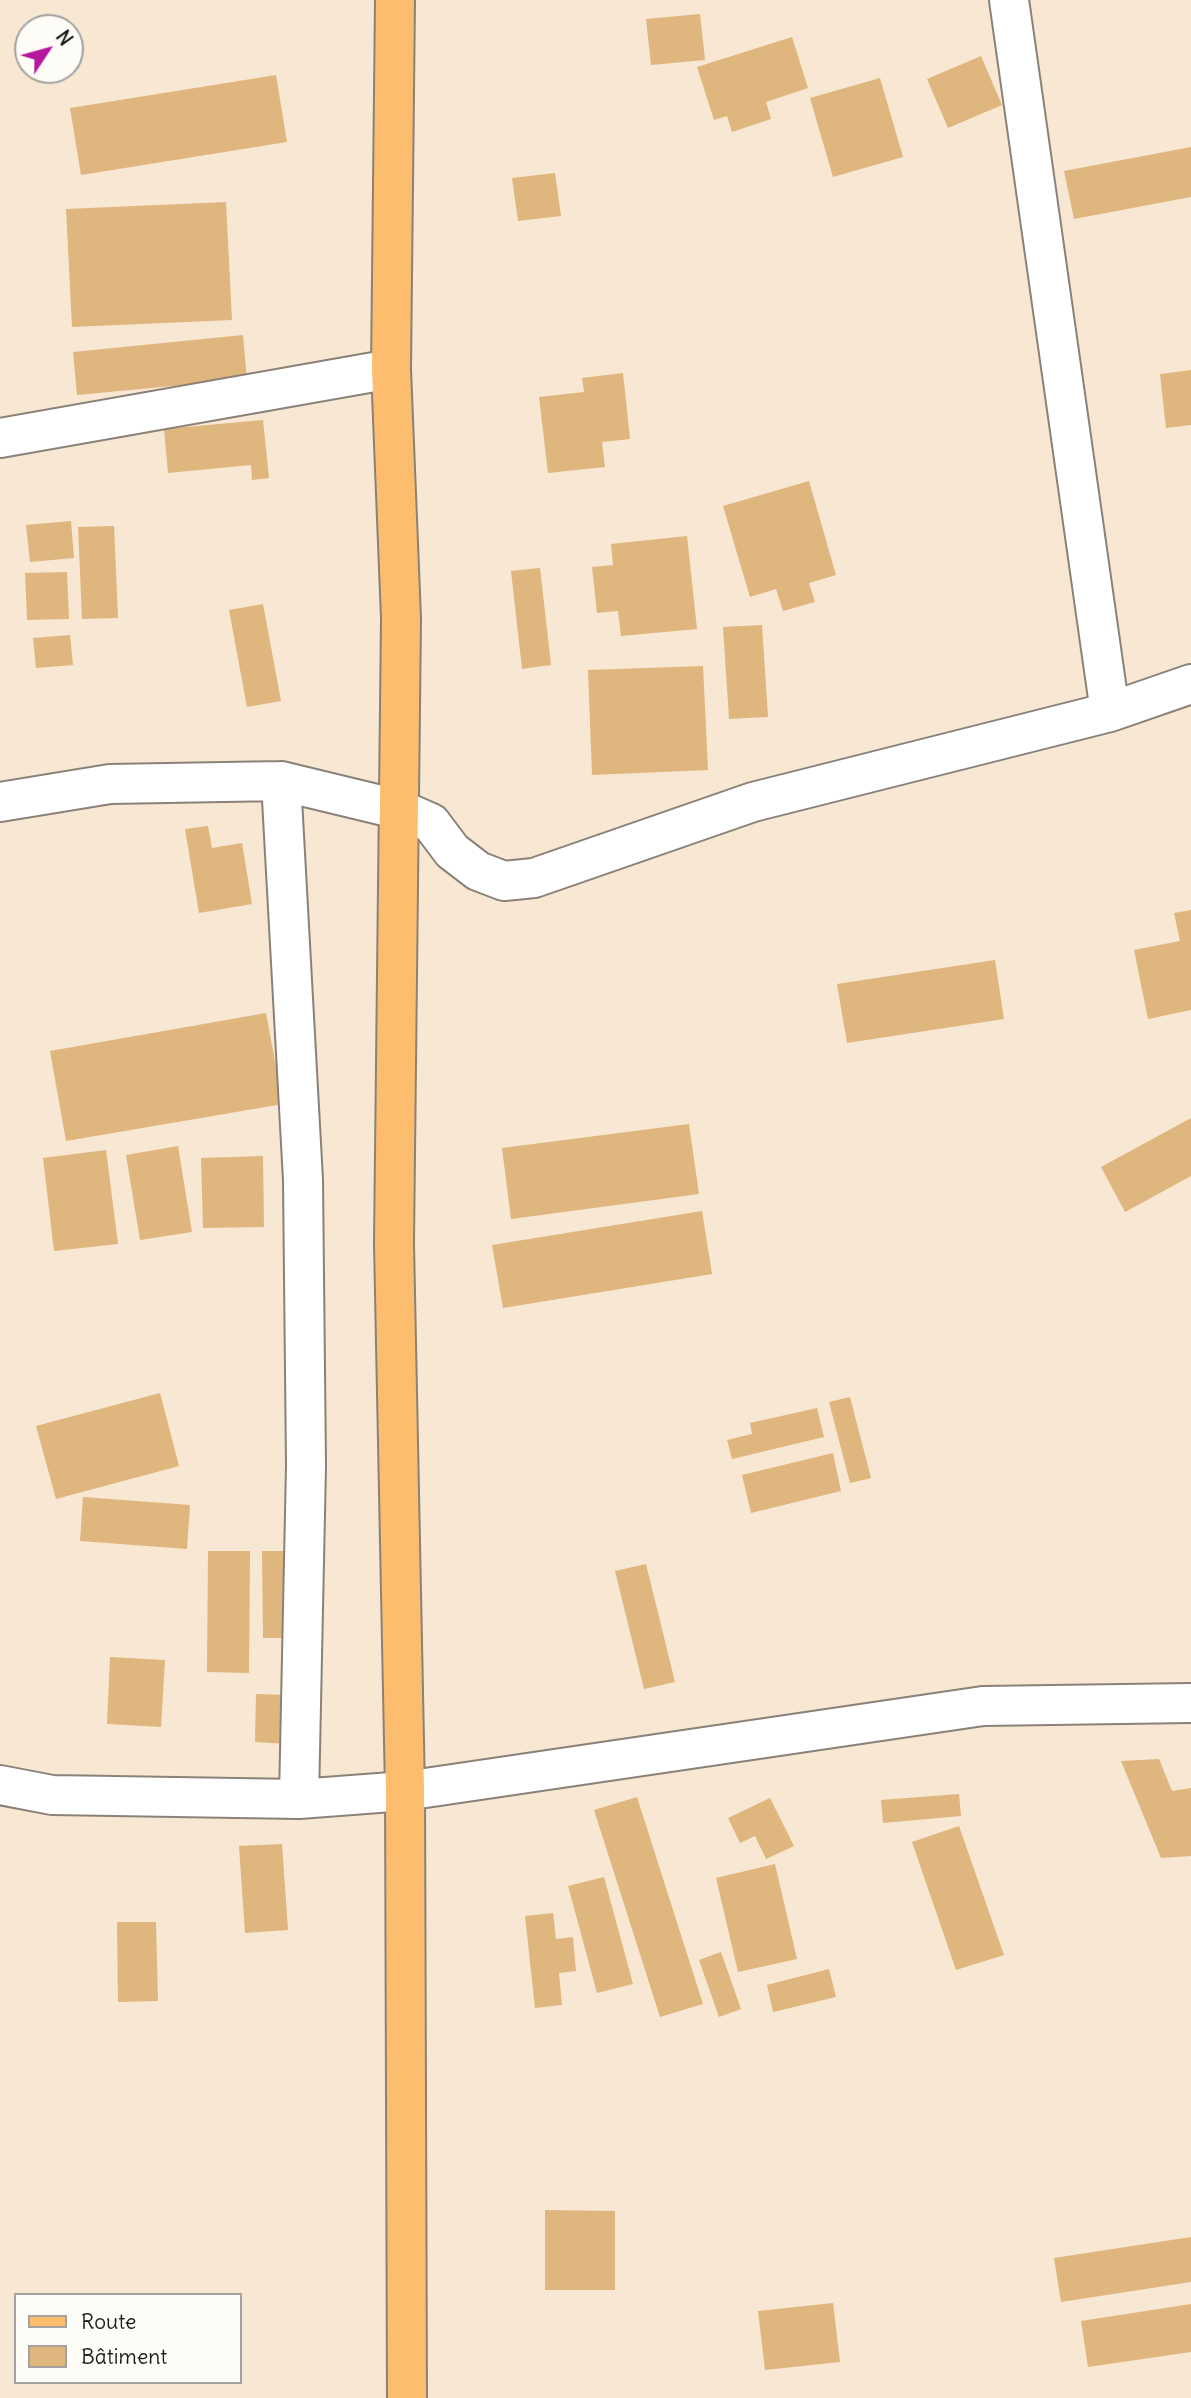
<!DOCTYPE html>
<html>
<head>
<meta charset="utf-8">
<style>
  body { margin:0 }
  #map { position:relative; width:1191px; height:2398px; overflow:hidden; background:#f8e7d3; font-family:Delius,sans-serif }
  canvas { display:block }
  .legend { position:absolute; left:14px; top:2293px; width:228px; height:91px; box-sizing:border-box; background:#fdfcf7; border:2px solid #a3a29f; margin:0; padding:9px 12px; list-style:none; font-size:21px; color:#1c1c1c }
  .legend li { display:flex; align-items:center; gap:14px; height:35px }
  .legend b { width:35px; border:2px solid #a3a29f }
  .north { position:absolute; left:14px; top:14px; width:70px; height:70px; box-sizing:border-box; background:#fdfcf7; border:2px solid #a3a29f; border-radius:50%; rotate:54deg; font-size:19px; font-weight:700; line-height:28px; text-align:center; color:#1c1c1c }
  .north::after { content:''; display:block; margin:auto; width:24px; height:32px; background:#b5179e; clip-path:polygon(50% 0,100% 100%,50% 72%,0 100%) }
</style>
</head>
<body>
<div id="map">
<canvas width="1191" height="2398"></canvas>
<ul class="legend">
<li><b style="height:9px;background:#fcbd6f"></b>Route</li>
<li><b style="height:19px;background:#dfb67d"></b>Bâtiment</li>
</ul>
<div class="north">N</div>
</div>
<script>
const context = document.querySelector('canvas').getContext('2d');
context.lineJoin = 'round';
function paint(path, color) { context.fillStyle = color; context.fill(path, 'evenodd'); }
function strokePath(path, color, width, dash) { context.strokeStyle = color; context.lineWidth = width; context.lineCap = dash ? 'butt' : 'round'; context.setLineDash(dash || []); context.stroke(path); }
const building = new Path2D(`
  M 700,14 L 705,60 L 651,65 L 646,19 Z
  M 792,37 L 808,88 L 766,102 L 771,119 L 732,132 L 727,116 L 714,120 L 697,67 Z
  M 981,56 L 1002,105 L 948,128 L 927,79 Z
  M 276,75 L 287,142 L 81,175 L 70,108 Z
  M 880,78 L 903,157 L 833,177 L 810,98 Z
  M 1191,147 L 1191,197 L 1074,219 L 1064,171 Z
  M 555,173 L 561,216 L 518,221 L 512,178 Z
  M 226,202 L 232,320 L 72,327 L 66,209 Z
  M 243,335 L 247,379 L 77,395 L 73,352 Z
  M 1191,370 L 1191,425 L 1166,428 L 1160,374 Z
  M 623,373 L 630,439 L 602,442 L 605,467 L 548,473 L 539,397 L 584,392 L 582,378 Z
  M 263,420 L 269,478 L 252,480 L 251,465 L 168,473 L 164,429 Z
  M 809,481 L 836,575 L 809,583 L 815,602 L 783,611 L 776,589 L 750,597 L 723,506 Z
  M 71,521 L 74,558 L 30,562 L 26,525 Z
  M 114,526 L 118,618 L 82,619 L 78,527 Z
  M 687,536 L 697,629 L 621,636 L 618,611 L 597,613 L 592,567 L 613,565 L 611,544 Z
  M 540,568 L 551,665 L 522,669 L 511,571 Z
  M 67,572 L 69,619 L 27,620 L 25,573 Z
  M 263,604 L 281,701 L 247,707 L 229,610 Z
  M 762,625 L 768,717 L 729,719 L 723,627 Z
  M 70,635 L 73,665 L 36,668 L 33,638 Z
  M 703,666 L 708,770 L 592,775 L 588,670 Z
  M 208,826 L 212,848 L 242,843 L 252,904 L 199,913 L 185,829 Z
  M 1191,910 L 1191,1010 L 1148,1019 L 1134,950 L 1180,941 L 1174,913 Z
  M 995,960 L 1004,1019 L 847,1043 L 837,984 Z
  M 266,1013 L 283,1104 L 66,1141 L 50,1051 Z
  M 1191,1118 L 1191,1176 L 1125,1212 L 1101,1167 Z
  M 689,1124 L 699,1194 L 511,1219 L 502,1148 Z
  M 178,1146 L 192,1232 L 140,1240 L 126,1155 Z
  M 106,1150 L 118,1244 L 54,1251 L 43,1158 Z
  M 263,1156 L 264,1227 L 203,1228 L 201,1158 Z
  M 702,1211 L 712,1274 L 503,1308 L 492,1245 Z
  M 160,1393 L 179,1466 L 56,1499 L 36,1426 Z
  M 850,1397 L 871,1478 L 850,1483 L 829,1402 Z
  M 817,1408 L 824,1437 L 732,1459 L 727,1440 L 752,1434 L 750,1423 Z
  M 833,1453 L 841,1491 L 751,1513 L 742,1475 Z
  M 83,1497 L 190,1505 L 187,1549 L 80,1541 Z
  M 208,1551 L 250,1551 L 249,1673 L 207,1672 Z
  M 262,1551 L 288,1551 L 288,1638 L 263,1638 Z
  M 646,1564 L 675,1682 L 644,1689 L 615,1571 Z
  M 110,1657 L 165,1660 L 161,1727 L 107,1724 Z
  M 256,1694 L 289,1695 L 288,1744 L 255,1742 Z
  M 1159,1759 L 1172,1791 L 1191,1788 L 1191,1856 L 1161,1858 L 1121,1761 Z
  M 959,1794 L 961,1816 L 883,1823 L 881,1800 Z
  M 637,1797 L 703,2004 L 660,2017 L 594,1810 Z
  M 770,1798 L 794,1846 L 766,1859 L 755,1836 L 740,1843 L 728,1818 Z
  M 959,1826 L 1004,1955 L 956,1970 L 912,1842 Z
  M 282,1844 L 288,1930 L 245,1933 L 239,1846 Z
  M 775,1864 L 797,1959 L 738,1972 L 716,1878 Z
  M 604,1877 L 633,1984 L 597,1993 L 568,1886 Z
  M 553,1913 L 556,1939 L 573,1937 L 576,1971 L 559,1973 L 562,2005 L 535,2008 L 525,1916 Z
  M 117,1922 L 156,1922 L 158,2001 L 118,2002 Z
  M 721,1952 L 741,2009 L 719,2017 L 699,1960 Z
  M 829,1969 L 836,1997 L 773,2012 L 767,1985 Z
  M 545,2210 L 615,2211 L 615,2290 L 545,2290 Z
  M 1191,2237 L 1191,2282 L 1061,2302 L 1054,2258 Z
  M 833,2303 L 840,2362 L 765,2370 L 758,2311 Z
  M 1191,2304 L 1191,2352 L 1088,2367 L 1081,2321 Z`);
const minor = new Path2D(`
  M 1009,0 L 1110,712
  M 0,438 L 391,369
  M 281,781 L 303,1180 L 306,1466 L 299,1799
  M 0,802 L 110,784 L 281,781 L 401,810 L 431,823 L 452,851 L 478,871 L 504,881 L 534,878 L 753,802 L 1110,712 L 1191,684
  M 0,1785 L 52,1795 L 299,1799 L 405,1791 L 983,1706 L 1191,1703`);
const major = new Path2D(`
  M 395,0 L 391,369 L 401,618 L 394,1243 L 405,1791 L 407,2398`);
paint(building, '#dfb67d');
strokePath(minor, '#8a8278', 42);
strokePath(major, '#8a8278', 42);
strokePath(minor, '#fff', 38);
strokePath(major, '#fcbd6f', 38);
</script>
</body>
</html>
